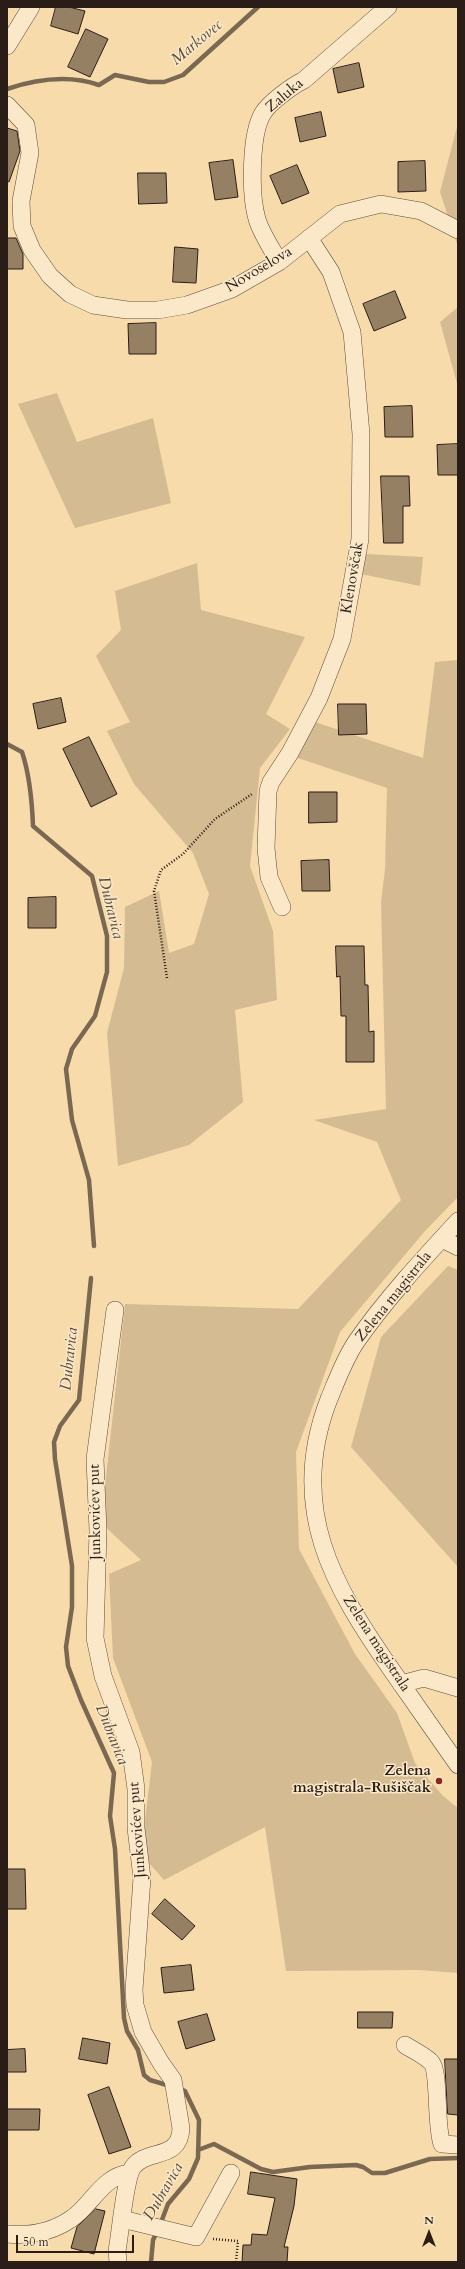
<!DOCTYPE html>
<html>
<head>
<meta charset="utf-8">
<style>
  body { margin:0 }
  #map { position:relative; width:465px; height:2269px; overflow:hidden; background:#f7dbab; font-family:Cardo,serif }
  canvas { display:block }
  .frame { position:absolute; inset:0; border:8px solid #2a1d18; pointer-events:none }
  .north { position:absolute; left:409px; top:2213px; width:40px; height:40px; -webkit-text-stroke:3px #fae8c8; paint-order:stroke; rotate:0deg; font-size:11px; font-weight:700; line-height:16px; text-align:center; color:#2a1d18 }
  .north::after { content:''; display:block; margin:auto; width:14px; height:18px; background:#2a1d18; clip-path:polygon(50% 0,100% 100%,50% 72%,0 100%) }
  .scale { position:absolute; left:16px; top:2235px; width:118px; height:18px; box-sizing:border-box; border:2px solid #2a1d18; border-top:0; padding-left:5px; font-size:12px; line-height:14px; white-space:nowrap; color:#2a1d18; -webkit-text-stroke:3px #fae8c8; paint-order:stroke }
</style>
</head>
<body>
<div id="map">
<canvas width="465" height="2269"></canvas>
<div class="frame"></div>
<div class="north">N</div>
<div class="scale">50 m</div>
</div>
<script>
const context = document.querySelector('canvas').getContext('2d');
context.lineJoin = 'round';
function paint(path, color) { context.fillStyle = color; context.fill(path, 'evenodd'); }
function strokePath(path, color, width, dash) { context.strokeStyle = color; context.lineWidth = width; context.lineCap = dash ? 'butt' : 'round'; context.setLineDash(dash || []); context.stroke(path); }
function drawText(font, color, halo, rows, align = 'center') {
  context.font = font + ' Cardo,serif'; context.lineWidth = 3; context.setLineDash([]); context.textBaseline = 'middle'; context.strokeStyle = halo; context.fillStyle = color; for (const [text, x, y, turn = 0] of rows) {
    context.save(); context.translate(x, y); context.rotate((+turn || 0) * Math.PI / 180); context.textAlign = isNaN(turn) ? turn : align; if (halo) context.strokeText(text, 0, 0); context.fillText(text, 0, 0); context.restore();
  }
}
const green = new Path2D(`
  M 458,123 L 458,247 L 440,192 Z
  M 458,307 L 458,387 L 440,322 Z
  M 57,393 L 77,442 L 153,418 L 171,503 L 75,528 L 18,404 Z
  M 366,554 L 423,557 L 420,586 L 361,574 Z
  M 197,563 L 201,610 L 305,637 L 266,714 L 290,729 L 260,768 L 250,866 L 273,931 L 277,1000 L 235,1010 L 243,1102 L 189,1145 L 118,1166 L 107,1033 L 124,968 L 125,907 L 159,891 L 169,953 L 194,944 L 209,894 L 193,853 L 134,784 L 107,731 L 130,722 L 96,656 L 121,630 L 115,591 Z
  M 458,660 L 458,1197 L 425,1231 L 340,1332 L 296,1452 L 299,1549 L 355,1654 L 397,1713 L 415,1763 L 443,1796 L 458,1808 L 458,1973 L 419,1970 L 286,1971 L 265,1827 L 164,1880 L 141,1854 L 152,1762 L 113,1658 L 109,1574 L 141,1560 L 101,1523 L 125,1304 L 298,1309 L 401,1200 L 377,1142 L 314,1120 L 386,1109 L 381,902 L 385,869 L 387,788 L 295,757 L 312,721 L 423,758 L 435,662 Z
  M 448,1266 L 458,1270 L 458,1567 L 351,1447 L 381,1337 Z`);
const stream = new Path2D(`
  M 7,89 C 37,79 70,75 99,85 L 115,75 L 149,82 L 164,82 L 183,75 L 258,7
  M 7,744 L 22,752 C 30,776 32,800 33,826 L 92,876 L 107,936 L 107,972 L 95,1016 L 72,1049 L 66,1069 L 72,1120 L 89,1180 L 94,1246
  M 91,1278 L 79,1400 L 60,1426 L 54,1442 L 55,1459 L 72,1566 L 72,1607 L 66,1647 L 68,1666 L 81,1700 L 114,1773 L 110,1816 L 115,1849 L 124,2018 L 127,2031 L 138,2050 L 144,2075 L 150,2080 L 170,2086
  M 198,2150 L 214,2144 L 261,2169 L 273,2172 L 310,2167 L 356,2165 L 363,2167 L 372,2173 L 385,2173 L 430,2159 L 458,2158
  M 160,2225 L 168,2204 L 189,2179 L 198,2158 L 199,2120 L 185,2091 L 178,2088
  M 151,2262 L 153,2240 L 157,2232`);
const building = new Path2D(`
  M 56,7 L 69,7 L 85,11 L 78,34 L 51,26 Z
  M 86,29 L 108,39 L 90,77 L 68,67 Z
  M 359,63 L 364,87 L 338,93 L 333,69 Z
  M 321,112 L 326,136 L 300,142 L 295,118 Z
  M 7,128 L 17,131 L 20,151 L 9,182 L 7,181 Z
  M 233,160 L 238,197 L 215,200 L 209,163 Z
  M 425,161 L 426,191 L 398,192 L 398,162 Z
  M 297,165 L 309,193 L 282,204 L 270,176 Z
  M 138,173 L 166,173 L 167,203 L 139,204 Z
  M 7,238 L 16,238 L 23,254 L 23,269 L 7,269 Z
  M 175,247 L 198,249 L 196,283 L 173,282 Z
  M 395,291 L 406,318 L 374,331 L 363,304 Z
  M 156,323 L 156,354 L 129,354 L 128,324 Z
  M 412,406 L 413,437 L 385,437 L 384,407 Z
  M 458,444 L 458,475 L 438,475 L 437,445 Z
  M 381,476 L 409,476 L 410,506 L 403,506 L 403,543 L 384,543 Z
  M 61,698 L 66,722 L 38,729 L 33,704 Z
  M 338,704 L 366,704 L 367,734 L 339,735 Z
  M 89,737 L 117,794 L 91,807 L 63,749 Z
  M 309,792 L 337,792 L 337,822 L 309,823 Z
  M 329,860 L 330,891 L 302,891 L 301,861 Z
  M 56,897 L 56,928 L 28,928 L 28,898 Z
  M 336,946 L 364,946 L 365,985 L 368,985 L 369,1032 L 374,1031 L 374,1062 L 346,1062 L 346,1016 L 341,1016 L 340,976 L 337,977 Z
  M 7,1869 L 25,1869 L 26,1909 L 7,1909 Z
  M 165,1899 L 195,1926 L 182,1940 L 152,1914 Z
  M 191,1965 L 194,1990 L 164,1993 L 161,1968 Z
  M 358,2012 L 393,2012 L 392,2028 L 358,2028 Z
  M 207,2014 L 215,2040 L 186,2049 L 178,2022 Z
  M 83,2038 L 110,2043 L 107,2064 L 79,2059 Z
  M 25,2049 L 26,2072 L 7,2072 L 7,2050 Z
  M 445,2059 L 458,2059 L 458,2115 L 448,2114 Z
  M 109,2087 L 131,2147 L 109,2154 L 88,2095 Z
  M 7,2109 L 40,2109 L 39,2130 L 7,2130 Z
  M 251,2172 L 297,2179 L 294,2206 L 284,2247 L 288,2247 L 287,2262 L 242,2262 L 243,2245 L 251,2245 L 252,2234 L 267,2235 L 275,2198 L 248,2194 Z
  M 96,2209 L 105,2211 L 94,2254 L 71,2248 L 77,2227 Z`);
const path = new Path2D(`
  M 167,978 L 154,891 L 161,870 L 183,854 L 215,819 L 252,794
  M 213,2239 L 238,2241 L 236,2262`);
const minor = new Path2D(`
  M 7,46 L 31,7
  M 7,105 L 26,125 L 30,153 L 21,201 L 22,226 L 32,250 L 50,276 L 70,294 L 93,305 L 127,310 L 158,310 L 187,305 L 232,289 L 279,262 L 340,214 L 381,204 L 421,211 L 458,230
  M 279,262 C 272,249 261,233 257,219 C 250,195 250,134 263,113 C 270,102 292,86 304,80 L 388,7
  M 282,907 L 269,877 L 266,848 L 268,791 L 271,782 L 290,753 L 319,698 L 342,639 L 360,539 L 361,434 L 352,332 L 331,272 L 309,238
  M 458,1221 C 422,1260 386,1299 356,1342 C 344,1360 337,1380 329,1399 C 287,1507 332,1585 393,1672 C 415,1703 436,1734 458,1765
  M 442,1239 L 458,1247
  M 115,1310 L 95,1459 L 98,1531 L 95,1638 L 103,1676 L 131,1752 L 136,1789 L 136,1828 L 142,1878 L 134,1990 L 135,2005 L 143,2032 L 161,2063 L 173,2080 L 181,2128 C 180,2161 147,2148 133,2167 C 125,2178 120,2235 117,2251 L 118,2262
  M 401,1684 L 424,1678 L 458,1688
  M 405,2045 C 413,2050 424,2055 431,2062 C 440,2071 435,2125 442,2144 L 458,2145
  M 122,2219 L 196,2237 L 231,2173
  M 7,2234 C 29,2236 52,2232 71,2219 C 92,2205 102,2176 130,2173`);
const markers = [
  [439,1781,4,"#8f2418"]
];
const streetNames = [
  ["Zaluka",285,96,-40],
  ["Novoselova",259,270,-31],
  ["Klenovščak",353,578,-80],
  ["Zelena magistrala",394,1297,-51],
  ["Junkovićev put",96,1512,-91],
  ["Zelena magistrala",376,1644,57],
  ["Junkovićev put",138,1830,-94]
];
const poiNames = [
  ["Zelena",431,1772],
  ["magistrala-Rušiščak",431,1789]
];
const waterNames = [
  ["Markovec",197,43,-40],
  ["Dubravica",110,908,76],
  ["Dubravica",70,1359,-84],
  ["Dubravica",111,1735,68],
  ["Dubravica",164,2192,-60]
];
paint(green, '#d4bb92');
strokePath(stream, '#7b6852', 4.5);
paint(building, '#958064');
strokePath(building, '#2a1d18', 1);
strokePath(minor, '#5d4c3d', 18);
strokePath(path, '#2a1d18', 2.5, [1, 2]);
strokePath(minor, '#fae8c8', 17);
for (const [x, y, r, color] of markers) { const dot = new Path2D(); dot.arc(x, y, r, 0, 2 * Math.PI); context.fillStyle = color; context.fill(dot); strokePath(dot, '#fae8c8', 1.5); }
drawText('15px', '#2a1d18', '#fae8c8', streetNames);
drawText('bold 15px', '#2a1d18', '#fae8c8', poiNames, 'right');
drawText('italic 16px', '#59493a', '#fae8c8', waterNames);
</script>
</body>
</html>
